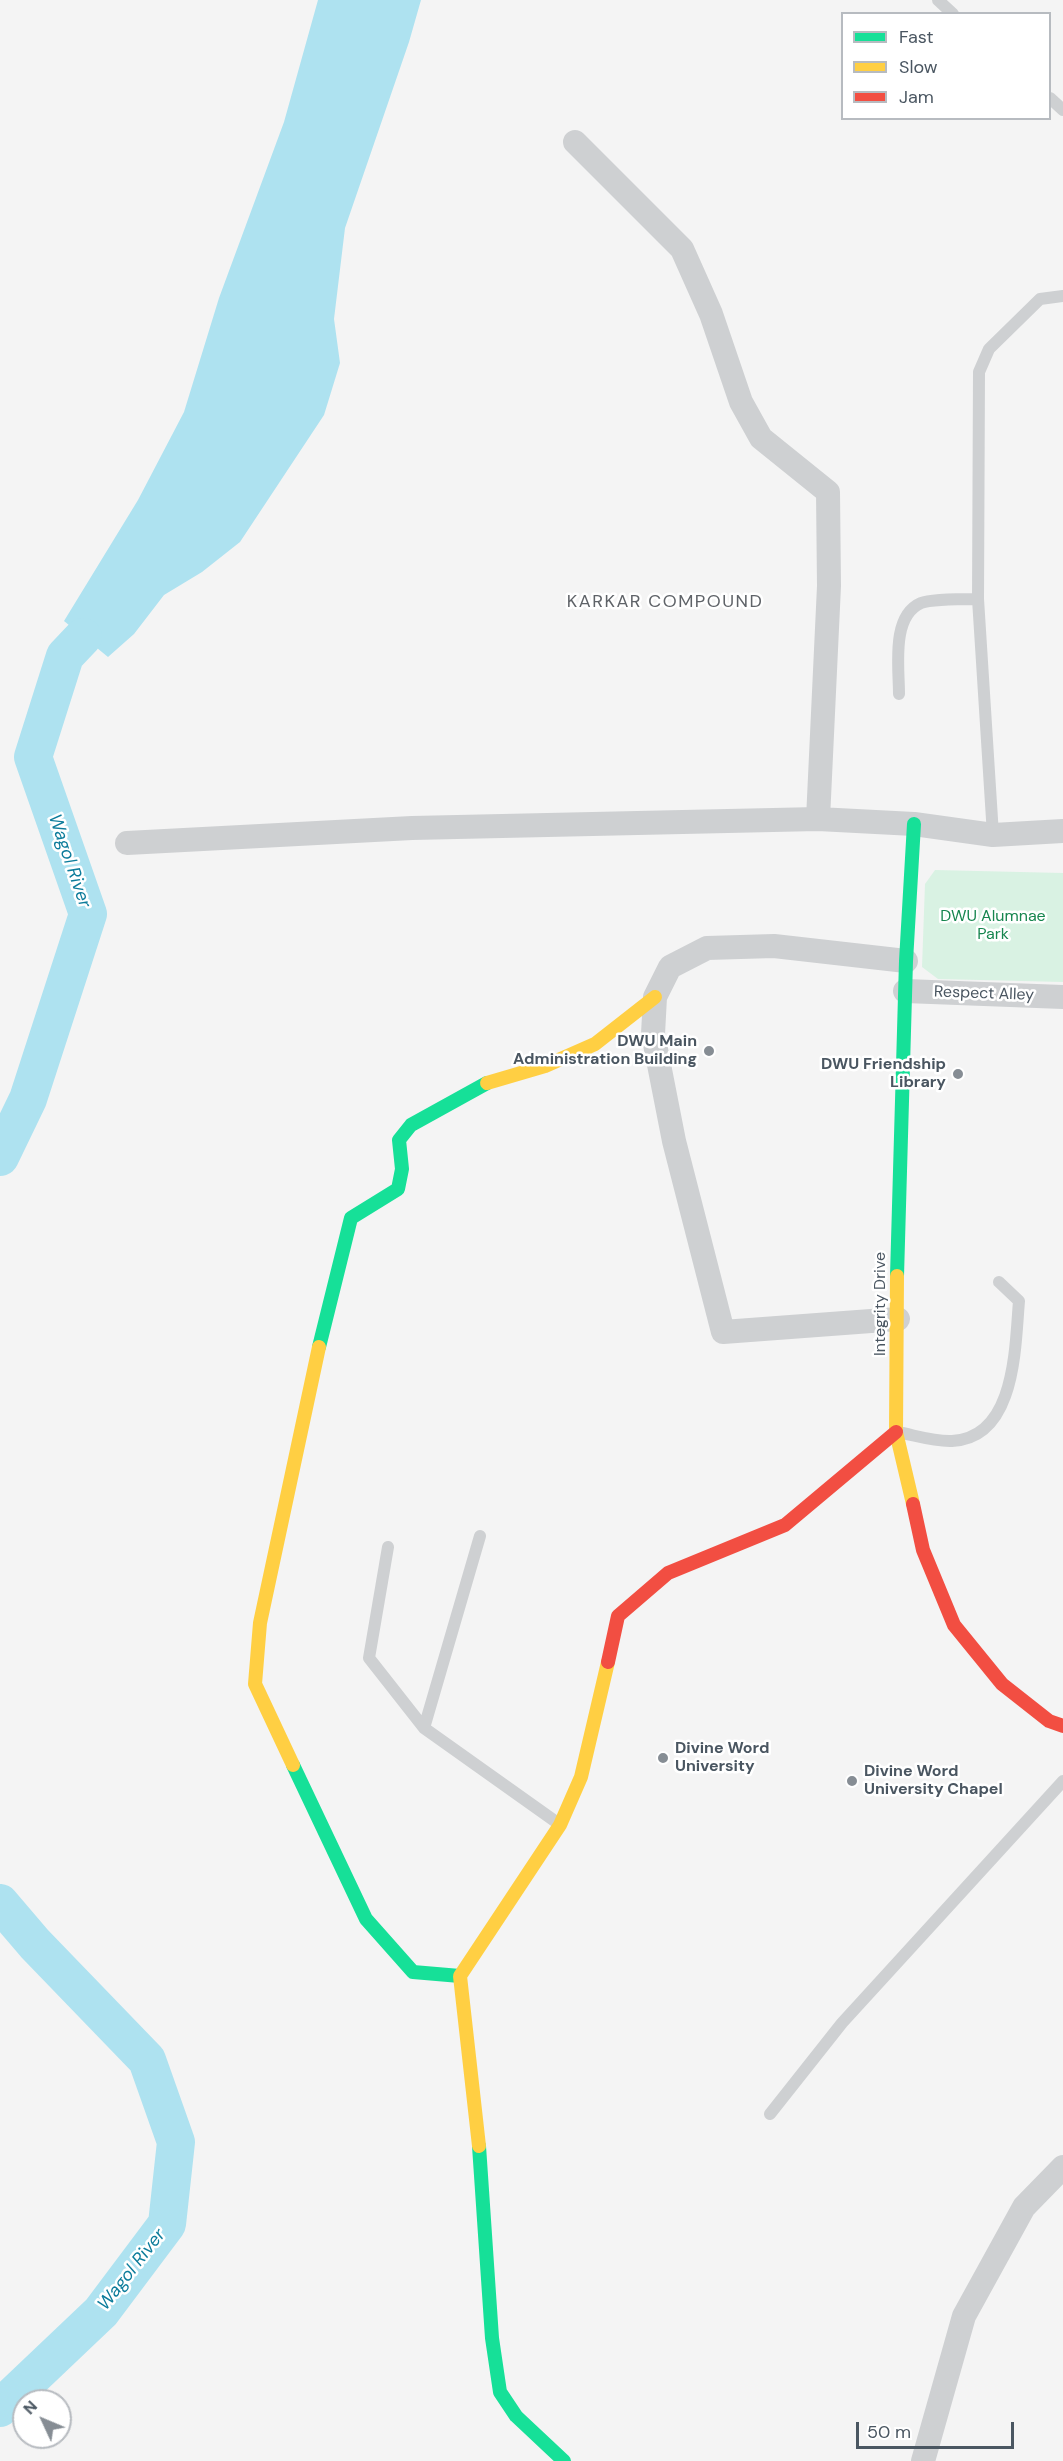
<!DOCTYPE html>
<html>
<head>
<meta charset="utf-8">
<style>
  body { margin:0 }
  #map { position:relative; width:1063px; height:2461px; overflow:hidden; background:#f4f4f4; font-family:"DM Sans",sans-serif }
  canvas { display:block }
  .legend { position:absolute; left:841px; top:12px; width:210px; height:108px; box-sizing:border-box; background:#fff; border:2px solid #b7bbc0; margin:0; padding:8px 10px; list-style:none; font-size:18px; color:#4a5661 }
  .legend li { display:flex; align-items:center; gap:12px; height:30px }
  .legend b { width:30px; border:2px solid #b7bbc0 }
  .north { position:absolute; left:12px; top:2389px; width:60px; height:60px; box-sizing:border-box; background:#fff; border:2px solid #b7bbc0; border-radius:50%; rotate:314deg; font-size:16px; font-weight:700; line-height:24px; text-align:center; color:#4a5661 }
  .north::after { content:''; display:block; margin:auto; width:21px; height:27px; background:#868d94; clip-path:polygon(50% 0,100% 100%,50% 72%,0 100%) }
  .scale { position:absolute; left:856px; top:2422px; width:158px; height:27px; box-sizing:border-box; border:3px solid #4a5661; border-top:0; padding-left:8px; font-size:18px; line-height:21px; white-space:nowrap; color:#4a5661; -webkit-text-stroke:4px #fff; paint-order:stroke }
</style>
</head>
<body>
<div id="map">
<canvas width="1063" height="2461"></canvas>
<ul class="legend">
<li><b style="height:8px;background:#16e098"></b>Fast</li>
<li><b style="height:8px;background:#ffcf43"></b>Slow</li>
<li><b style="height:8px;background:#f24e42"></b>Jam</li>
</ul>
<div class="north">N</div>
<div class="scale">50 m</div>
</div>
<script>
const context = document.querySelector('canvas').getContext('2d');
context.lineJoin = 'round';
function paint(path, color) { context.fillStyle = color; context.fill(path, 'evenodd'); }
function strokePath(path, color, width, dash) { context.strokeStyle = color; context.lineWidth = width; context.lineCap = dash ? 'butt' : 'round'; context.setLineDash(dash || []); context.stroke(path); }
function drawText(font, color, halo, rows, align = 'center') {
  context.font = font + ' "DM Sans",sans-serif'; context.lineWidth = 5; context.setLineDash([]); context.textBaseline = 'middle'; context.strokeStyle = halo; context.fillStyle = color; for (const [text, x, y, turn = 0] of rows) {
    context.save(); context.translate(x, y); context.rotate((+turn || 0) * Math.PI / 180); context.textAlign = isNaN(turn) ? turn : align; if (halo) context.strokeText(text, 0, 0); context.fillText(text, 0, 0); context.restore();
  }
}
const green = new Path2D(`
  M 935,870 L 1063,873 L 1063,982 L 938,979 L 922,967 L 925,884 Z`);
const water = new Path2D(`
  M 318,0 L 421,0 L 409,42 L 345,228 L 334,319 L 340,363 L 324,415 L 240,542 L 202,572 L 164,595 L 134,634 L 108,657 L 64,621 L 138,500 L 184,412 L 219,298 L 284,122 Z`);
const river = new Path2D(`
  M 0,1157 L 28,1099 L 88,914 L 33,757 L 65,656 L 83,637
  M 0,1903 L 35,1944 L 147,2060 L 176,2142 L 167,2224 L 101,2312 L 0,2408`);
const lane = new Path2D(`
  M 938,0 L 953,14
  M 1050,98 L 1063,110
  M 899,694 C 899,667 891,616 921,603 C 931,599 966,599 978,599
  M 993,835 L 978,599 L 979,372 L 989,349 L 1040,299 L 1063,296
  M 897,1432 C 914,1435 935,1442 952,1441 C 1016,1438 1015,1347 1019,1301 L 999,1282
  M 388,1547 L 369,1658 L 424,1728 L 559,1824
  M 424,1728 L 480,1536
  M 770,2114 L 842,2023 L 1063,1781`);
const street = new Path2D(`
  M 575,142 L 682,249 L 711,314 L 741,402 L 761,438 L 828,492 L 829,586 L 818,819
  M 127,843 L 412,828 L 818,819 L 914,824 L 993,835 L 1063,831
  M 905,991 L 1063,997
  M 898,1319 L 723,1332 L 674,1141 L 653,1034 L 655,997 L 670,967 L 707,948 L 774,946 L 906,961
  M 923,2461 L 964,2316 L 1024,2207 L 1063,2167`);
const fast = new Path2D(`
  M 897,1276 L 906,961 L 914,824
  M 319,1347 L 351,1218 L 398,1189 L 402,1169 L 399,1140 L 411,1125 L 487,1083
  M 293,1765 L 366,1919 L 413,1972 L 460,1976
  M 479,2146 L 492,2338 L 500,2392 L 516,2416 L 564,2461`);
const slow = new Path2D(`
  M 487,1083 L 545,1066 L 595,1044 L 655,997
  M 897,1276 L 896,1432 L 913,1504
  M 293,1765 L 255,1684 L 260,1623 L 319,1347
  M 479,2146 L 460,1976 L 560,1825 L 581,1777 L 608,1662`);
const jam = new Path2D(`
  M 913,1504 L 923,1550 L 954,1625 L 1002,1684 L 1049,1721 L 1063,1726
  M 608,1662 L 618,1616 L 668,1573 L 785,1525 L 896,1432`);
const markers = [
  [709,1051,6,"#868d94"],
  [958,1074,6,"#868d94"],
  [663,1758,6,"#868d94"],
  [852,1781,6,"#868d94"]
];
const parkNames = [
  ["DWU Alumnae",993,917],
  ["Park",993,935]
];
const streetNames = [
  ["Respect Alley",984,994,2],
  ["Integrity Drive",881,1304,-90]
];
const poiNames = [
  ["DWU Main",697,1042],
  ["Administration Building",697,1060],
  ["DWU Friendship",946,1065],
  ["Library",946,1083],
  ["Divine Word",675,1749,"left"],
  ["University",675,1767,"left"],
  ["Divine Word",864,1772,"left"],
  ["University Chapel",864,1790,"left"]
];
const neighbourhoodNames = [
  ["KARKAR COMPOUND",665,602]
];
const waterNames = [
  ["Wagol River",69,861,71],
  ["Wagol River",132,2270,-52]
];
paint(green, '#d9f2e3');
paint(water, '#aee2f0');
strokePath(river, '#aee2f0', 38);
strokePath(lane, '#ced0d2', 12);
strokePath(street, '#ced0d2', 24);
strokePath(fast, '#16e098', 14);
strokePath(slow, '#ffcf43', 14);
strokePath(jam, '#f24e42', 14);
for (const [x, y, r, color] of markers) { const dot = new Path2D(); dot.arc(x, y, r, 0, 2 * Math.PI); context.fillStyle = color; context.fill(dot); strokePath(dot, '#fff', 2); }
drawText('16px', '#17864f', '#fff', parkNames);
drawText('16px', '#4a5661', '#fff', streetNames);
drawText('bold 16px', '#4a5661', '#fff', poiNames, 'right');
context.letterSpacing = '1.5px';
drawText('18px', '#5f6368', '#fff', neighbourhoodNames);
context.letterSpacing = '0px';
drawText('italic 18px', '#0c7c9b', '#fff', waterNames);
</script>
</body>
</html>
